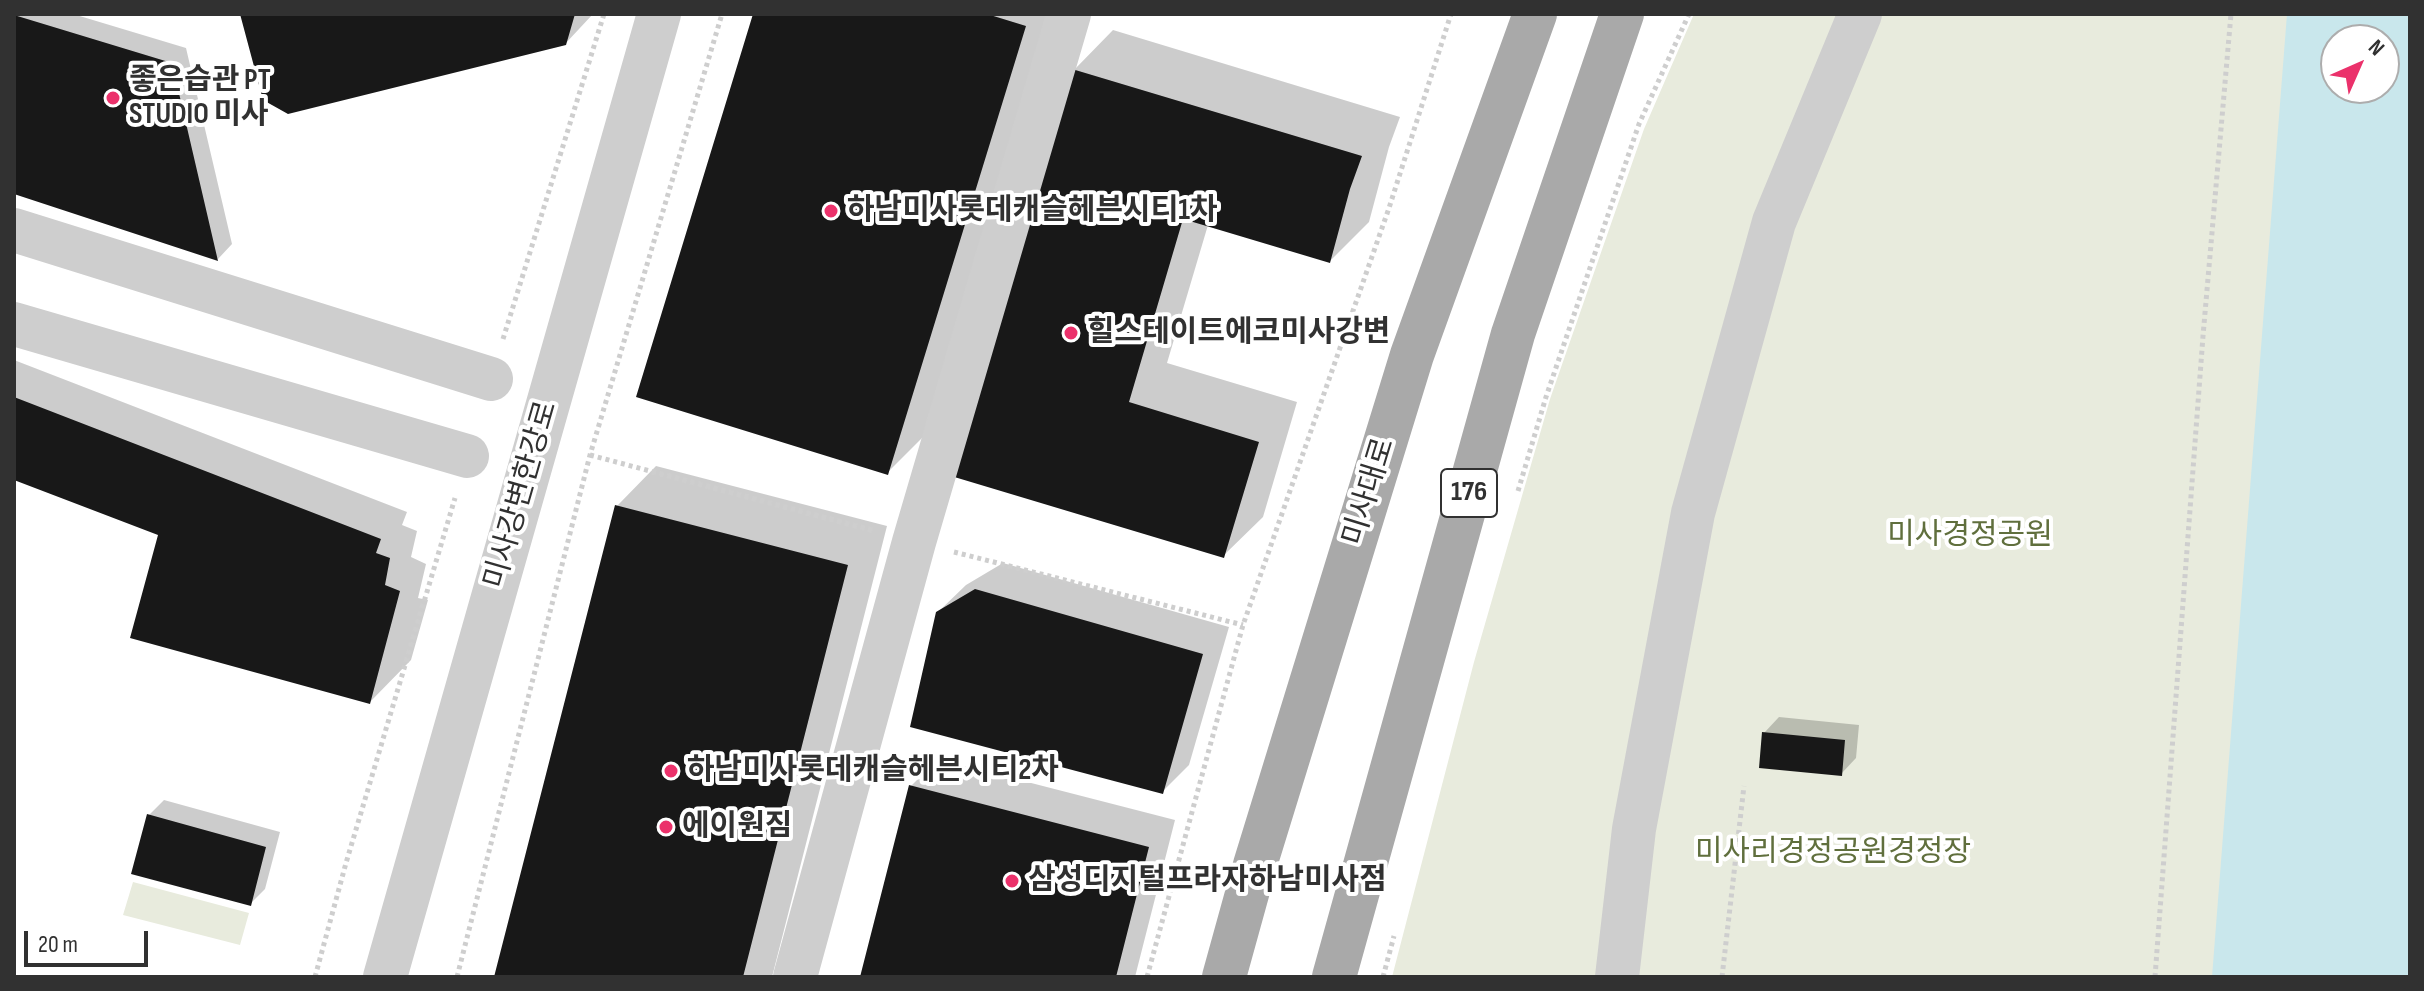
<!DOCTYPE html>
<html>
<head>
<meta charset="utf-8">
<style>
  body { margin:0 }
  #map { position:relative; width:2424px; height:991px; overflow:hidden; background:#fff; font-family:"Sofia Sans Condensed",sans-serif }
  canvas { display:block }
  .frame { position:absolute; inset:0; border:16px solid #313131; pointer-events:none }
  .north { position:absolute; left:2320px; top:24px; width:80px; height:80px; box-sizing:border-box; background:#fff; border:2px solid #adadad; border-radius:50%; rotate:45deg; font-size:22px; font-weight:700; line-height:32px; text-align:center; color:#313131 }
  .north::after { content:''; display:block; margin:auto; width:28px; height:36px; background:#eb316b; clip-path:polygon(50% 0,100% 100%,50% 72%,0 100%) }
  .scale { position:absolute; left:24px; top:931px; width:124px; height:36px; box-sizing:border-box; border:4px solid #313131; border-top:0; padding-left:10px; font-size:24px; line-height:28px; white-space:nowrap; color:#313131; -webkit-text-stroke:6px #fff; paint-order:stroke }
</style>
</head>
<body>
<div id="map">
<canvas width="2424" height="991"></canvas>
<div class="frame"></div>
<div class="north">N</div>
<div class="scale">20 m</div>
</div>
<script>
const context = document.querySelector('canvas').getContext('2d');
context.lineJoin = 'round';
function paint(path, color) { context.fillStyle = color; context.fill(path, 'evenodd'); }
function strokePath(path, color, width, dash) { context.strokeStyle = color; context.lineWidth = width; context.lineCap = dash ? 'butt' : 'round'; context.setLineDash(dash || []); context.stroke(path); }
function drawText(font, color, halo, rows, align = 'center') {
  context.font = font + ' "Sofia Sans Condensed","Noto Sans KR",sans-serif'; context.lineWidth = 8; context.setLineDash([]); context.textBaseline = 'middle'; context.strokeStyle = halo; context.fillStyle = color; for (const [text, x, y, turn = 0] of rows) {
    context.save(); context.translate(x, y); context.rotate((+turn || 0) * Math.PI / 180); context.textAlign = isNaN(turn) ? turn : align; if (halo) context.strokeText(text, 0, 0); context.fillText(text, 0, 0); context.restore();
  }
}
const green = new Path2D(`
  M 1694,14 L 2410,14 L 2410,977 L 1392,977 L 1474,662 L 1550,399 L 1644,129 ZM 2336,40 L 2384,40 L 2384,88 L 2336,88 Z
  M 133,882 L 249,913 L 240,945 L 123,915 Z`);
const water = new Path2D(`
  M 2287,14 L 2410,14 L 2410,977 L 2212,977 ZM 2336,40 L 2384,40 L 2384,88 L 2336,88 Z`);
const shadow = new Path2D(`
  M 14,14 L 73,14 L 186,48 L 232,244 L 218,259 L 14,192 Z
  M 242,14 L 593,14 L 565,44 Z
  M 755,14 L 1055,14 L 927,433 L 887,473 Z
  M 1113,30 L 1400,117 L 1389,147 L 1369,222 L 1330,261 L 1208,225 L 1167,363 L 1297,402 L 1263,517 L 1223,556 L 953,475 L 1074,70 Z
  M 14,360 L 407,512 L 402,525 L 417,531 L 411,557 L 426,564 L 418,598 L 428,600 L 411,660 L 370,702 L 162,528 L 14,478 Z
  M 656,466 L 887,526 L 772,977 L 497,977 L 617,506 Z
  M 1003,563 L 1229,627 L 1189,765 L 1162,792 L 938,612 L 966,585 Z
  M 1779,717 L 1859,725 L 1856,758 L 1841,774 L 1764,733 Z
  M 938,759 L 1175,820 L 1135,977 L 862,977 L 911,786 Z
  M 164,800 L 280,832 L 265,889 L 250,904 L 149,815 Z`);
const building = new Path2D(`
  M 240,14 L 575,14 L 566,45 L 288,114 L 263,100 Z
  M 753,14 L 987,14 L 1026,26 L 888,475 L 636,397 Z
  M 14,15 L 172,63 L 218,261 L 14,194 Z
  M 1072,69 L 1362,156 L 1350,189 L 1330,263 L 1183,219 L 1129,402 L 1259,442 L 1224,558 L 951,476 Z
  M 14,397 L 381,539 L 376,553 L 390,558 L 385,585 L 400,591 L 370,704 L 130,638 L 158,535 L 14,480 Z
  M 615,505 L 848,565 L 743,977 L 494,977 Z
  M 975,589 L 1203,654 L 1163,794 L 910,727 L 936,612 Z
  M 1762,732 L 1845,740 L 1842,776 L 1759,768 Z
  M 909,785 L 1149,847 L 1116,977 L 860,977 Z
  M 147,814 L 266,847 L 251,906 L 131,874 Z`);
const path = new Path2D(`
  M 503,339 L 604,14
  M 590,455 L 875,531
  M 1518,491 L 1546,397 L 1639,124 L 1689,14
  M 954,552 L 1243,625
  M 315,977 L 346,863 L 455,498
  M 457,977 L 590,455 L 722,14
  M 1147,977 L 1243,625 L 1389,208 L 1451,14
  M 1383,977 L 1394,936
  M 1722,977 L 1744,786
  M 2155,977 L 2203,336 L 2231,14`);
const minor = new Path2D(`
  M 14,230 L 491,379
  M 14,324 L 467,456
  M 385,977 L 659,14
  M 795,977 L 914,542 L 1069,14
  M 1617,977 L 1634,829 L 1693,513 L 1774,222 L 1860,14`);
const major = new Path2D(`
  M 1224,977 L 1255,865 L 1412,355 L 1535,14
  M 1334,977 L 1513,334 L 1622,14`);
const markers = [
  [113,98,8,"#eb316b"],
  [831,211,8,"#eb316b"],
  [1071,333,8,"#eb316b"],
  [671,771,8,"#eb316b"],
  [666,827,8,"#eb316b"],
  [1012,881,8,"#eb316b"]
];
const shields = [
  [1469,493,56]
];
const shieldNames = [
  ["176",1469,493]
];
const poiNames = [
  ["좋은습관 PT",129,81],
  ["STUDIO 미사",129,115],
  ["하남미사롯데캐슬헤븐시티1차",847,211],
  ["힐스테이트에코미사강변",1087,333],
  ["하남미사롯데캐슬헤븐시티2차",687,771],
  ["에이원짐",682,827],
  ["삼성디지털프라자하남미사점",1028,881]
];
const streetNames = [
  ["미사대로",1370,492,-73],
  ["미사강변한강로",522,495,-74]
];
const parkNames = [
  ["미사경정공원",1970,536],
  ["미사리경정공원경정장",1833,853]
];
paint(green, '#e8ebdd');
paint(water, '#c9e7ec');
paint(shadow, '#0003');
paint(building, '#181818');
strokePath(path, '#cecece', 5, [4, 4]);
strokePath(minor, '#cecece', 44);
strokePath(major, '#a9a9a9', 44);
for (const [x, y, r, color] of markers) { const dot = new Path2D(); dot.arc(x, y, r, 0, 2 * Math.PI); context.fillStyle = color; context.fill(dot); strokePath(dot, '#fff', 3); }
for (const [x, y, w] of shields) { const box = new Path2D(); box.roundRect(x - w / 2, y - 24, w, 48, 6); context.fillStyle = '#fff'; context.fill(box); strokePath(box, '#313131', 2); }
drawText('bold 28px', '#313131', null, shieldNames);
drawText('bold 30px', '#313131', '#fff', poiNames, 'left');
drawText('30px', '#313131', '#fff', streetNames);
drawText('30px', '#606f3d', '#fff', parkNames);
</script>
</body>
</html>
